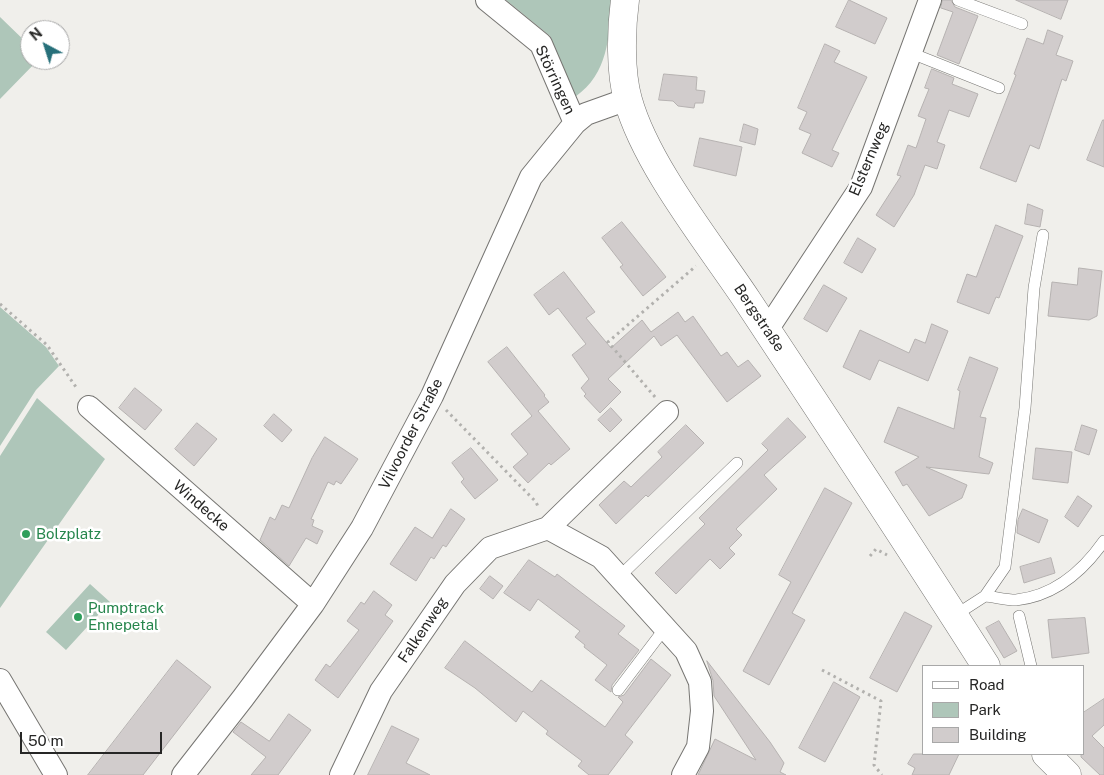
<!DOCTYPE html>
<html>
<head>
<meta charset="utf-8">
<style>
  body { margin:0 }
  #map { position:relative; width:1104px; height:775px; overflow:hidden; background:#f0efeb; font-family:"Public Sans",sans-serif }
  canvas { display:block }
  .legend { position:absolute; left:922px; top:665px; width:162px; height:90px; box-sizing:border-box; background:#fff; border:1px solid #a8a8a8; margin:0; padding:6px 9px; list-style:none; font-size:15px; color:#262625 }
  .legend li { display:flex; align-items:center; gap:10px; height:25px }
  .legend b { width:25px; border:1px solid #a8a8a8 }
  .north { position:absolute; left:20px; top:20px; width:50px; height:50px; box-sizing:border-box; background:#fff; border:1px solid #a8a8a8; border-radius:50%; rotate:320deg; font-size:14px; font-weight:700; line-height:20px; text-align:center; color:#262625 }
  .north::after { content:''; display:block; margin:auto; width:18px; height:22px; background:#27707a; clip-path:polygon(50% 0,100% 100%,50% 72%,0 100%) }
  .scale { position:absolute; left:20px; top:732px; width:142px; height:22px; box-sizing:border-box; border:2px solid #262625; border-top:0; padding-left:6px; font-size:15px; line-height:18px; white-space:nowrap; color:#262625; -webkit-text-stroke:4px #fff; paint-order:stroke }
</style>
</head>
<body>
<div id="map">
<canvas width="1104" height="775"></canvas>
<ul class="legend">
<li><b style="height:6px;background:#fff"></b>Road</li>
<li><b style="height:14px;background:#aec6b9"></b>Park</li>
<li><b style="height:14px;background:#d1cccc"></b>Building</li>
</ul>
<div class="north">N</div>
<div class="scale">50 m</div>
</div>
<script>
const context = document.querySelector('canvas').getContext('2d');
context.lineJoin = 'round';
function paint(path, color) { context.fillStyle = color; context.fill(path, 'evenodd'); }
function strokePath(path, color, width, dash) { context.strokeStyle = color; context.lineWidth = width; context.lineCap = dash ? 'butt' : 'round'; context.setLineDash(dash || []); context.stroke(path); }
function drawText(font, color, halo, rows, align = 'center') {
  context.font = font + ' "Public Sans",sans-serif'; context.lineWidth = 5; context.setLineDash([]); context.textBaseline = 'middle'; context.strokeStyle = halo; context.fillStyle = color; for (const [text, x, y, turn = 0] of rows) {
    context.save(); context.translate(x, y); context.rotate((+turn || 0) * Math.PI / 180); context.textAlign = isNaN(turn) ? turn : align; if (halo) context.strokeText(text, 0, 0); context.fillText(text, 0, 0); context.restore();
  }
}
const green = new Path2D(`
  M 506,0 L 613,0 C 608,38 609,73 575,97 L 550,36 Z
  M 0,17 L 30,46 L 30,60 L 38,60 L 0,99 Z
  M 0,307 L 46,347 L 59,366 L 36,390 L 0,446 Z
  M 37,398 L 105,459 L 0,608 L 0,456 Z
  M 90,584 L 110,602 L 66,650 L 46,632 Z`);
const building = new Path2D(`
  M 849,0 L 887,18 L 875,44 L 836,27 Z
  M 943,0 L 951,0 L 955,7 L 978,16 L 959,64 L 937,55 L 953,12 L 941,8 Z
  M 1016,0 L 1068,0 L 1061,19 Z
  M 1048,30 L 1063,36 L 1056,55 L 1073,61 L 1066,81 L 1062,79 L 1039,149 L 1030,145 L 1016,182 L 980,168 L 1016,75 L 1014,74 L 1027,38 L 1043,44 Z
  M 825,44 L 840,51 L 834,62 L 867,77 L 832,150 L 839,153 L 832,167 L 802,153 L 811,134 L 799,129 L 807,112 L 798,108 Z
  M 932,69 L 954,78 L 952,84 L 978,94 L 969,117 L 949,110 L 937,142 L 945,145 L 937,169 L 925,165 L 914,195 L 894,227 L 876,215 L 901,176 L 897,175 L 908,145 L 916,148 L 926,119 L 918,116 L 929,89 L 925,88 Z
  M 664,74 L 697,77 L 696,90 L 705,91 L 703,103 L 695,103 L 694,108 L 678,106 L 673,101 L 659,100 Z
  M 1103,120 L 1104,120 L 1104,167 L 1087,160 Z
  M 744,124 L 758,129 L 755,145 L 740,141 Z
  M 700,138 L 742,147 L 736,176 L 694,166 Z
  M 1028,204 L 1043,210 L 1040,227 L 1025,224 Z
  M 622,222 L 666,277 L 643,296 L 620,267 L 623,265 L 602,238 Z
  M 996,225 L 1023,236 L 999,298 L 996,297 L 989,314 L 957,302 L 967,274 L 976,277 Z
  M 858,238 L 876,249 L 862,273 L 844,263 Z
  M 1079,268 L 1102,271 L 1097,316 L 1089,320 L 1048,316 L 1052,282 L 1077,285 Z
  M 564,272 L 595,312 L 586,318 L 611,348 L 642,320 L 651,332 L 678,312 L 685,322 L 693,316 L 721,356 L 727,352 L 738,367 L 748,360 L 761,376 L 727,402 L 677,335 L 661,346 L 654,336 L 608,379 L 621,392 L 600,413 L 584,396 L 586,394 L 581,388 L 589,379 L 572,355 L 586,344 L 558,308 L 549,315 L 534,295 Z
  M 824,285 L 847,298 L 827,332 L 804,319 Z
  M 932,324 L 948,331 L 928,381 L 879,360 L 870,380 L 843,367 L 860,330 L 909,353 L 915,339 L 925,343 Z
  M 507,347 L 545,395 L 544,396 L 549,402 L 538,411 L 570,449 L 551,465 L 549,463 L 528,483 L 513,467 L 528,454 L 511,434 L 532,416 L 488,362 Z
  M 970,357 L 998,368 L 980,417 L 986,418 L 979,457 L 993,463 L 989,474 L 926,467 L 967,485 L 962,498 L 929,516 L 907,484 L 903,486 L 895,472 L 919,457 L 884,442 L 898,407 L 954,429 L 960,391 L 958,390 Z
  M 135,388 L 162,410 L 145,430 L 119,408 Z
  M 611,408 L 622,420 L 610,432 L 598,420 Z
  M 274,414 L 292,430 L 282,442 L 264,426 Z
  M 788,418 L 806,437 L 764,475 L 777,489 L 736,529 L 742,535 L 729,548 L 735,554 L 720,569 L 710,559 L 676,594 L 655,573 L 705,524 L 699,518 L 768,450 L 762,444 Z
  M 197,423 L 217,439 L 194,466 L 175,449 Z
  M 686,425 L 704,443 L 648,497 L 646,495 L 616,524 L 599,505 L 624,481 L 631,487 L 662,457 L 658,452 Z
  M 1082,425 L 1097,430 L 1089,455 L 1075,450 Z
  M 325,437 L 358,459 L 341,484 L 336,481 L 334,485 L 328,482 L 311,519 L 314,520 L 312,526 L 323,531 L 317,544 L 306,538 L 289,566 L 260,540 L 270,517 L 275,520 L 282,505 L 289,508 L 312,458 Z
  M 471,448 L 498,480 L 475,499 L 461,482 L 464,479 L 452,463 Z
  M 1036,448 L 1072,452 L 1068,483 L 1033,479 Z
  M 825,488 L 852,503 L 792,613 L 805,620 L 769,685 L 743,671 L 791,582 L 779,575 Z
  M 1078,496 L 1092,506 L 1078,527 L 1065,517 Z
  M 451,509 L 465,519 L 446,547 L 443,545 L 434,559 L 431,557 L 416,581 L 390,564 L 415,527 L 432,538 Z
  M 1023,509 L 1048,520 L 1039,543 L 1017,533 L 1018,520 Z
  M 1051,558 L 1055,573 L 1024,583 L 1020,567 Z
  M 529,560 L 555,577 L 557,574 L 625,626 L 618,634 L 639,650 L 612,685 L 611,692 L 595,680 L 607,665 L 584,647 L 585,645 L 575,637 L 580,631 L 538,599 L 530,611 L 504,593 Z
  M 490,576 L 503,586 L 493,599 L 480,589 Z
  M 374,591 L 392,605 L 385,615 L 393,621 L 338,698 L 315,680 L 326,664 L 330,667 L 359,630 L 347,621 L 361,602 L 364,604 Z
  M 905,612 L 932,626 L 897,692 L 870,678 Z
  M 1085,618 L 1089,653 L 1052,658 L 1048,620 Z
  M 999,621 L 1017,651 L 1004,658 L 986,628 Z
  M 465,641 L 532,692 L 541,680 L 605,727 L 623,702 L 618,697 L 624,695 L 651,659 L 671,675 L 625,735 L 633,742 L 608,775 L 589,775 L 578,766 L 582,761 L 546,734 L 548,731 L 523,711 L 516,722 L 475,688 L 445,668 Z
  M 177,660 L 211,687 L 143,775 L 88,775 Z
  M 707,661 L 770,742 L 784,763 L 780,772 L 786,775 L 698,775 L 715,739 L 756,760 L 714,696 L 713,681 Z
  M 834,682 L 860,697 L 825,762 L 799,748 Z
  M 1104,699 L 1104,725 L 1092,736 L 1104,748 L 1104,775 L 1100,775 L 1081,757 L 1083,713 Z
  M 289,714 L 311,730 L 278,775 L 251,775 L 266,757 L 233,732 L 241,722 L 269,741 Z
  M 392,726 L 419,739 L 406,763 L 430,775 L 368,775 Z
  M 914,754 L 959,754 L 949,775 L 912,775 L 915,768 L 908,764 Z`);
const path = new Path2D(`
  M 0,304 L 47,345 L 78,390
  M 655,397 L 608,342 L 696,266
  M 446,410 L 536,502 L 539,509
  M 870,556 L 876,549 L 887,555
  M 822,670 L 881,701 L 874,765 L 882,775`);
const lane = new Path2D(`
  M 958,0 L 1022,24
  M 911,53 L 999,88
  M 619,577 L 737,463
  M 985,596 C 995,597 1006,600 1016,600 C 1055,596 1083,571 1104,541
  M 954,616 L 985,596 L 1005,567 L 1025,408 L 1034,288 L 1043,235
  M 1019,616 L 1031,666
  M 618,690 L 665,628`);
const street = new Path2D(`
  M 487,0 L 541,44 L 575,123
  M 767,330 L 861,187 L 930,0
  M 89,407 L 313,604
  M 548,528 L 667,412
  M 0,680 L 56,775
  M 183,775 L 243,698 L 313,604 L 362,528 L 432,396 L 531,177 L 575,123 L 586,114 L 628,99
  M 341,775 L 381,691 L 455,584 L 490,548 L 548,528 L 601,557 L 686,651 L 700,682 L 702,711 L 698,747 L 683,775`);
const secondary = new Path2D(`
  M 625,0 C 621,29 620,72 628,100 C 646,165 709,243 747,300 C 827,421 908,543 986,666
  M 1046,754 L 1067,775`);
const markers = [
  [26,534,5,"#2e9e5b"],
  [78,617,5,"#2e9e5b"]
];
const streetNames = [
  ["Störringen",555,80,65],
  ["Elsternweg",869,159,-67],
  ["Bergstraße",759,318,56],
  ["Vilvoorder Straße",411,434,-63],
  ["Windecke",201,506,41],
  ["Falkenweg",423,630,-56]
];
const leisureNames = [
  ["Bolzplatz",36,534],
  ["Pumptrack",88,608],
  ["Ennepetal",88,625]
];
paint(green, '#aec6b9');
paint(building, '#d1cccc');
strokePath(building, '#b6b2b1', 1);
strokePath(lane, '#767572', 12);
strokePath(street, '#767572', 24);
strokePath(secondary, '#767572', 29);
strokePath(path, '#b2b1ae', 3, [2.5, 4]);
strokePath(lane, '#fff', 11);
strokePath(street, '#fff', 22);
strokePath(secondary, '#fff', 28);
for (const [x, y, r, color] of markers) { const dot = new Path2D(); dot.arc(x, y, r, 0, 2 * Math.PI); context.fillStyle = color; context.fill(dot); strokePath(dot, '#fff', 2); }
drawText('15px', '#262625', '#fff', streetNames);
drawText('15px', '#27864d', '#fff', leisureNames, 'left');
</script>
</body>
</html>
